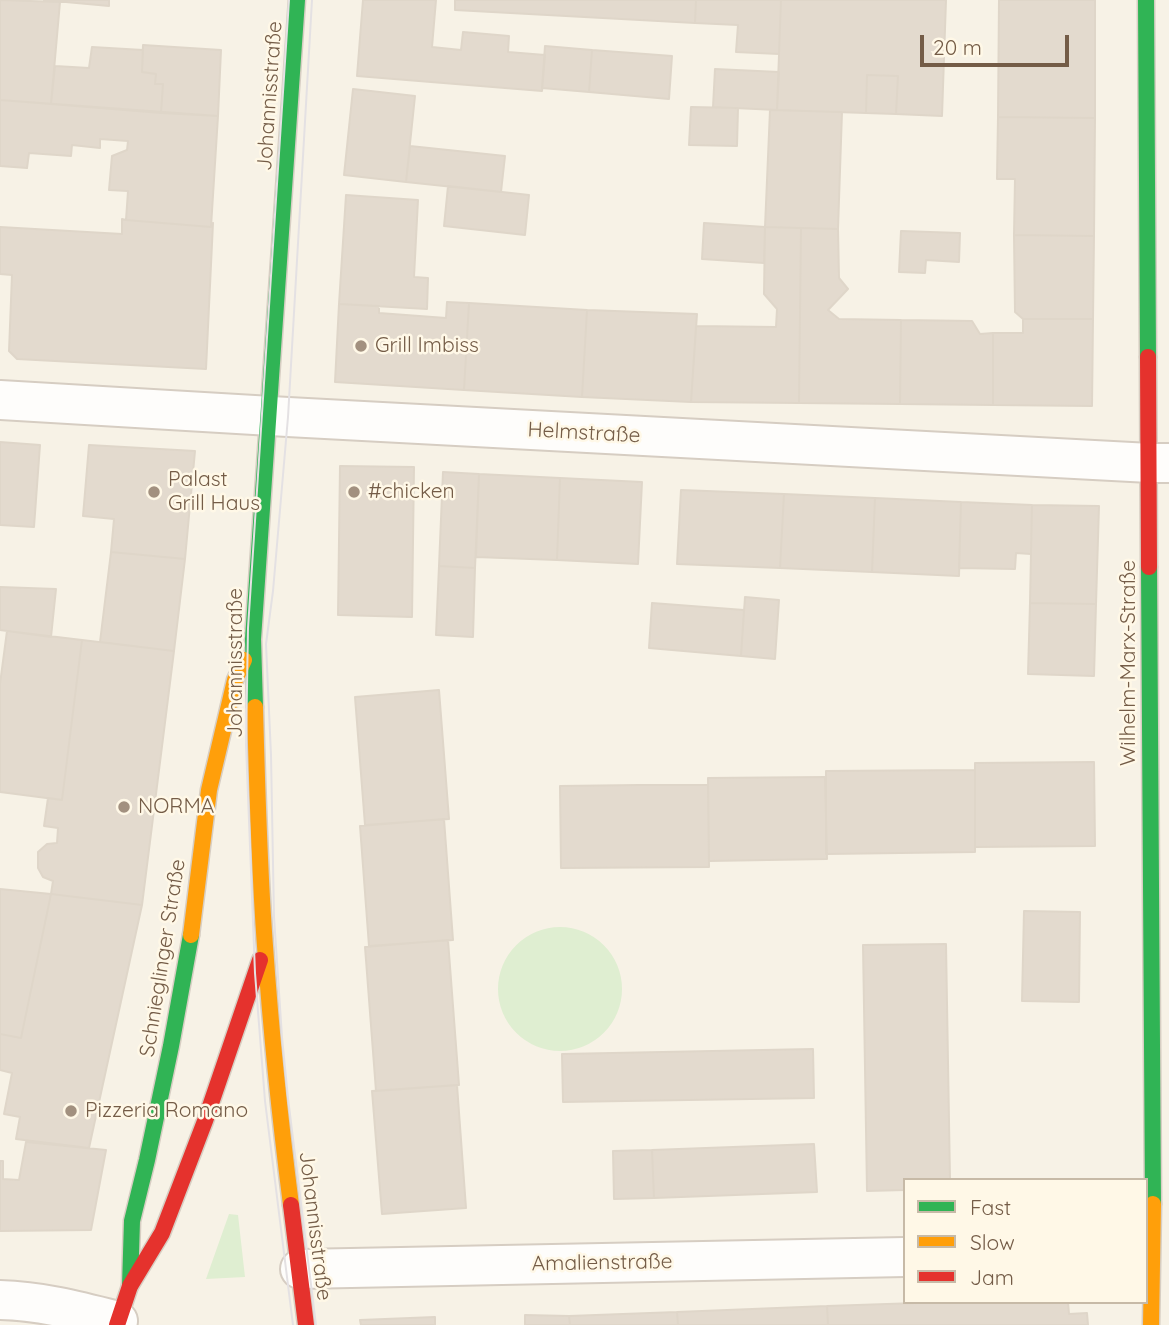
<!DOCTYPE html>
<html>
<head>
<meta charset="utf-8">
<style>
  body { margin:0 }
  #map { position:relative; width:1169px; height:1325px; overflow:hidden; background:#f7f2e6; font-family:Quicksand,sans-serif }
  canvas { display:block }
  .legend { position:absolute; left:903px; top:1178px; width:245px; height:126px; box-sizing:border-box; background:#fff8e7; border:2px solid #c7baa7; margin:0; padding:9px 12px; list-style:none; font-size:21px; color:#745c47 }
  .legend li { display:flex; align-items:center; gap:14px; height:35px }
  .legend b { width:35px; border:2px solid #c7baa7 }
  .scale { position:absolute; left:920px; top:35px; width:149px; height:32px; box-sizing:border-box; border:4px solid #745c47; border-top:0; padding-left:9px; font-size:21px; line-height:24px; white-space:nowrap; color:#745c47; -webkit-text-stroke:5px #fff8e7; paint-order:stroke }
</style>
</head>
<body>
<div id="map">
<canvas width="1169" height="1325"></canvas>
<ul class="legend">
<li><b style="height:9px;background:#30b455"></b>Fast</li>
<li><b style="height:9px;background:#ff9f0a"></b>Slow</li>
<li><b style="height:9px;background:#e5322d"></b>Jam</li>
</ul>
<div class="scale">20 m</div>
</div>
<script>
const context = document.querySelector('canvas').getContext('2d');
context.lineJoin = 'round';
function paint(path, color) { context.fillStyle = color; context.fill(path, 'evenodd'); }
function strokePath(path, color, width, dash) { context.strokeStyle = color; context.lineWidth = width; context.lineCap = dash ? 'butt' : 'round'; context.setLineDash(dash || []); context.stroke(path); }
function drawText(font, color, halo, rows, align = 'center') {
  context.font = font + ' Quicksand,sans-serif'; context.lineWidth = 5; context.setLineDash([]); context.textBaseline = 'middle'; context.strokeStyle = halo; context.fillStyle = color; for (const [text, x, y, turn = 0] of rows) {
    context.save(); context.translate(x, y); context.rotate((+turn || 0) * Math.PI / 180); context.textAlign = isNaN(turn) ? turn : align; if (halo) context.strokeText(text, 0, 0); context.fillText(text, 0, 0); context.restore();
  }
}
const green = new Path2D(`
  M498 989a62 62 0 1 1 124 0a62 62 0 1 1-124 0Z
  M 229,1214 L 238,1215 L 245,1277 L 206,1279 Z`);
const building = new Path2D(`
  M 0,0 L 60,2 L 51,104 L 0,100 Z
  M 44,0 L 109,0 L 109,6 Z
  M 363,0 L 436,0 L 432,47 L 461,50 L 463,32 L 509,36 L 508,52 L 545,55 L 542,91 L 357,76 Z
  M 455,0 L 696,0 L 695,23 L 455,10 Z
  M 696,0 L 781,0 L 779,54 L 736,52 L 738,25 L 695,23 Z
  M 781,0 L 946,0 L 942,116 L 896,114 L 898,76 L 867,75 L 866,113 L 777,110 Z
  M 999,0 L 1095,0 L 1095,118 L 998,117 Z
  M 143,45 L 221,50 L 218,116 L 161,113 L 163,84 L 155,84 L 156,74 L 142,72 Z
  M 545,46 L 592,50 L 589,92 L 542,88 Z
  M 92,47 L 143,50 L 142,72 L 156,74 L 155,84 L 163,84 L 161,113 L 51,104 L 55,66 L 89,68 Z
  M 592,50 L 672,56 L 669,99 L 589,92 Z
  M 715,69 L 779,72 L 777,110 L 713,107 Z
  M 867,75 L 898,76 L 896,114 L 866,113 Z
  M 353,89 L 415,96 L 406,182 L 344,175 Z
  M 0,100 L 218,116 L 211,227 L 126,220 L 128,191 L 109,190 L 112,156 L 127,150 L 128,141 L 100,139 L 100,148 L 72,145 L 71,156 L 29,153 L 27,168 L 0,166 Z
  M 691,107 L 738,108 L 737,146 L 689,145 Z
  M 770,110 L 842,112 L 838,229 L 765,227 Z
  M 998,117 L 1095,118 L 1094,236 L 1014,235 L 1015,179 L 997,179 Z
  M 410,146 L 505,156 L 501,192 L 406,182 Z
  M 448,186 L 529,195 L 525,235 L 444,226 Z
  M 346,195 L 418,200 L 414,277 L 428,278 L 427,309 L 339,304 Z
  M 122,219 L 126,220 L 211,227 L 213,223 L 206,369 L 17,359 L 9,351 L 12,275 L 0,274 L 0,227 L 122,234 Z
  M 704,223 L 765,227 L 764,263 L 702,259 Z
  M 765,227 L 801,228 L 799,403 L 691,402 L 696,326 L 776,327 L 777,309 L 764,294 Z
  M 801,228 L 838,229 L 839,278 L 848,289 L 828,310 L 839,319 L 901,320 L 900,404 L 799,403 Z
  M 901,231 L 960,233 L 959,262 L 926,260 L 925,273 L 899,272 Z
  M 1014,235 L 1094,236 L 1093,319 L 1023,319 L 1015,312 Z
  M 447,302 L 469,303 L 464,390 L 335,382 L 339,304 L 379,306 L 379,313 L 446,318 Z
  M 469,303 L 587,310 L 582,397 L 464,390 Z
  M 587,310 L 697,314 L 691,402 L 582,397 Z
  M 1023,319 L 1093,319 L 1092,406 L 993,405 L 993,333 L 1023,333 Z
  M 901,320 L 972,321 L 980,334 L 993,333 L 993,405 L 900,404 Z
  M 0,442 L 40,445 L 34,527 L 0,525 Z
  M 89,445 L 195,451 L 185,559 L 111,552 L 114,519 L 83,516 Z
  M 340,466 L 414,467 L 412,617 L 338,615 Z
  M 443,472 L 479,474 L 475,568 L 439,566 Z
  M 479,474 L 560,478 L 557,560 L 476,557 Z
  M 560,478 L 642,482 L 638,564 L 557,560 Z
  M 681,490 L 784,494 L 780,568 L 677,564 Z
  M 784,494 L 875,498 L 872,572 L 780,568 Z
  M 875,498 L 961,502 L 959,576 L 872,572 Z
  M 961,502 L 1032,505 L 1031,554 L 1016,553 L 1015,569 L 959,568 Z
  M 1032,505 L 1099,506 L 1096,604 L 1030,603 Z
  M 111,552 L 185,559 L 174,651 L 100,642 Z
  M 439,566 L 475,568 L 473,637 L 436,635 Z
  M 0,587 L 56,589 L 51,637 L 0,630 Z
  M 745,597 L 779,600 L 775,659 L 741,656 Z
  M 652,603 L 744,610 L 741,656 L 649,648 Z
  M 1030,603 L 1096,604 L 1094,676 L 1028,674 Z
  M 7,631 L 82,640 L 62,800 L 0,792 L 0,684 Z
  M 82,640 L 174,651 L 142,905 L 51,894 L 53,881 L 43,877 L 38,868 L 38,852 L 47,844 L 57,843 L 58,828 L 44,826 L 48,798 L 62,800 Z
  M 439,690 L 449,819 L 365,825 L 355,697 Z
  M 1094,762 L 1095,846 L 975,847 L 975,763 Z
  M 975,770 L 975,852 L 826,854 L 826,771 Z
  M 825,777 L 827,859 L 709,861 L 708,778 Z
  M 639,785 L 708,785 L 709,867 L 561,868 L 560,786 Z
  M 444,819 L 453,940 L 369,946 L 360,826 Z
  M 0,889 L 51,894 L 21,1038 L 0,1034 Z
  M 51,894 L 142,905 L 89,1148 L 16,1139 L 20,1117 L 4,1114 L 12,1073 L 0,1070 L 0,1034 L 21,1038 Z
  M 1024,911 L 1080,912 L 1079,1002 L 1022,1001 Z
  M 448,940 L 459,1085 L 376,1091 L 365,947 Z
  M 946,944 L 950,1180 L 905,1180 L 905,1190 L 867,1191 L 863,945 Z
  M 813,1049 L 814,1098 L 563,1102 L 562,1054 Z
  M 457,1085 L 466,1208 L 382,1214 L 372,1091 Z
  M 26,1142 L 106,1150 L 91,1230 L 0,1231 L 0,1161 L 3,1161 L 3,1179 L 19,1180 Z
  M 814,1144 L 817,1192 L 654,1198 L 652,1150 Z
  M 652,1150 L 654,1198 L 614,1199 L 613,1151 Z
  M 947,1302 L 1068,1302 L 1069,1314 L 1087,1313 L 1088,1325 L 828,1325 L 827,1306 Z
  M 827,1306 L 828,1325 L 678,1325 L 677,1312 Z
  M 677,1312 L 678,1325 L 570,1325 L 569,1316 Z
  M 525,1315 L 569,1316 L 570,1325 L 525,1325 Z
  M 435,1317 L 435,1325 L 361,1325 L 360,1320 Z`);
const street = new Path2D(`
  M 0,400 L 288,417 L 1150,463 L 1169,463
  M 300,1269 L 905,1257
  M 0,1300 C 41,1301 79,1311 118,1321`);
const fast = new Path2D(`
  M 1146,0 L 1148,357
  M 1149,567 L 1153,1204
  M 255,707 L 253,639 L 297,0
  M 130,1286 L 132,1221 L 147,1160 L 171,1046 L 191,935`);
const slow = new Path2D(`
  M 255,707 C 257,787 259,866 265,946 C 271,1032 280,1119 291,1205
  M 191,935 L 209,790 L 235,680 L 244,660
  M 1151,1325 L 1153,1204`);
const jam = new Path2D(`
  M 1148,357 L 1149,567
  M 291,1205 L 306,1325
  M 117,1325 L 130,1286 L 162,1233 L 205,1121 L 260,960`);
const tram = new Path2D(`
  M 289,0 L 248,628 L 246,745 L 255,973 L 265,1101 L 293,1325
  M 312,0 L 288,417 L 273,591 L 266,644 L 271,755 L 274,917 L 282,1037 L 288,1098 L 316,1325`);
const markers = [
  [361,346,7,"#a2907f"],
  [154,492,7,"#a2907f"],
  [354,492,7,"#a2907f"],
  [124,807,7,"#a2907f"],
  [71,1111,7,"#a2907f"]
];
const streetNames = [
  ["Johannisstraße",270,96,-86],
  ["Helmstraße",584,433,3],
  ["Johannisstraße",236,663,-90],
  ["Wilhelm-Marx-Straße",1129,663,-90],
  ["Schnieglinger Straße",163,958,-81],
  ["Johannisstraße",315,1226,83],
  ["Amalienstraße",602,1263,-1]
];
const poiNames = [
  ["Grill Imbiss",375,346],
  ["Palast",168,480],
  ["Grill Haus",168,504],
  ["#chicken",368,492],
  ["NORMA",138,807],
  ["Pizzeria Romano",85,1111]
];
paint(green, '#dfeed1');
paint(building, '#e3dace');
strokePath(building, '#dfd6c9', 2);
strokePath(street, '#d6cdc2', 42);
strokePath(fast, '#d7cec3', 19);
strokePath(slow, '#d7cec3', 19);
strokePath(jam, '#d7cec3', 19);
strokePath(street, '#fefdfb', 38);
strokePath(fast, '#30b455', 16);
strokePath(slow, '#ff9f0a', 16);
strokePath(jam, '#e5322d', 16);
strokePath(tram, '#e4e1e3', 2);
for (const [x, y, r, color] of markers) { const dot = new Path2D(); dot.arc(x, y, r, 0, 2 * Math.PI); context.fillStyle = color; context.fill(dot); strokePath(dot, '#fff8e7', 2.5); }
drawText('21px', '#745c47', '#fff8e7', streetNames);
drawText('21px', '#745c47', '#fff8e7', poiNames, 'left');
</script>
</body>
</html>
